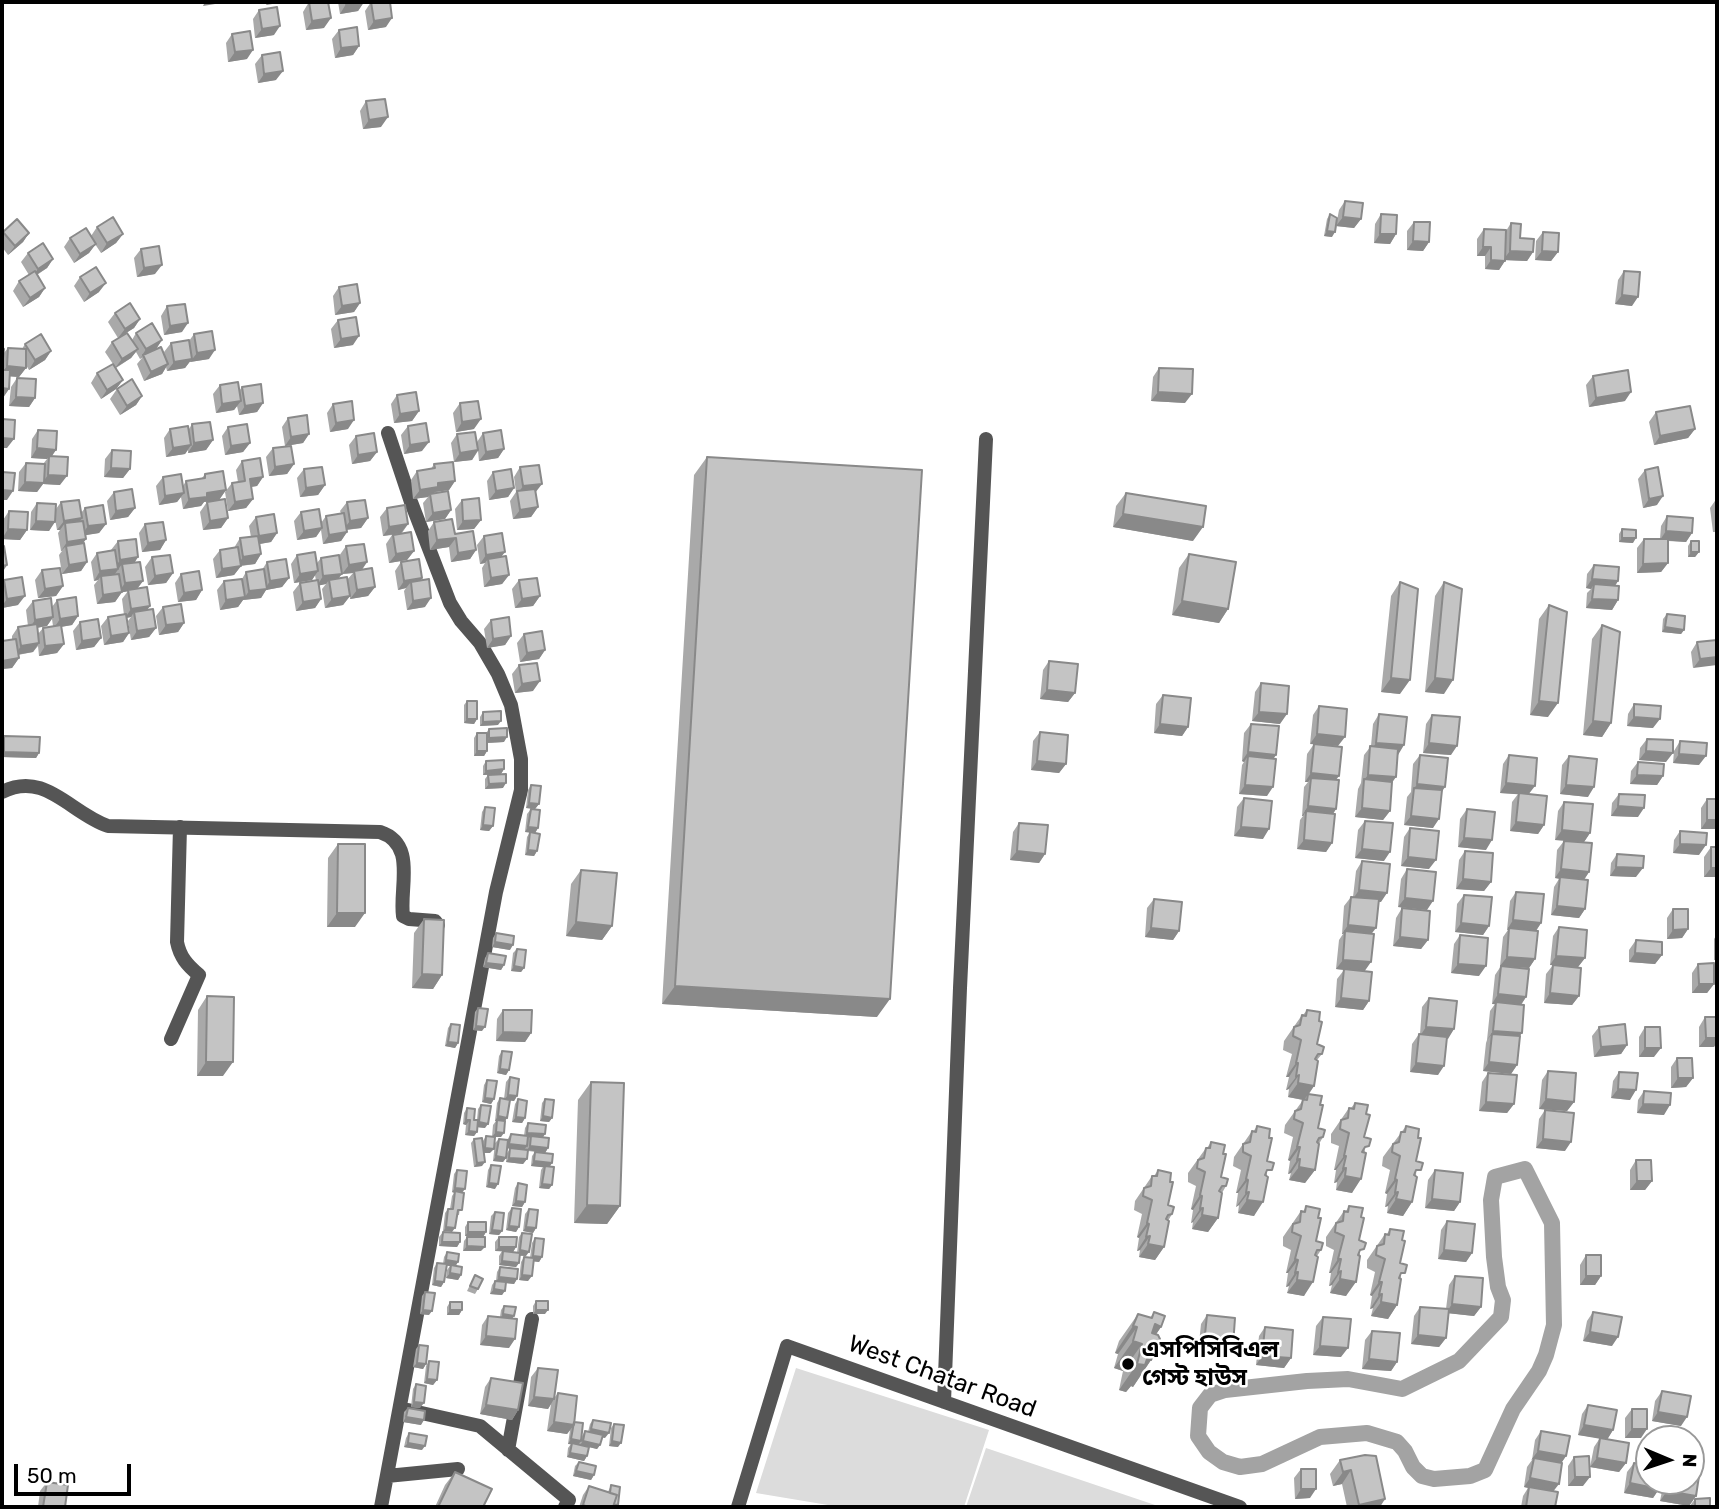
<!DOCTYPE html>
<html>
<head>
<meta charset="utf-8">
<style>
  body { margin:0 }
  #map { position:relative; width:1719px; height:1509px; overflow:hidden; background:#fff; font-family:Rubik,sans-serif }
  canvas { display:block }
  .frame { position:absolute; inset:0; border:4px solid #000; pointer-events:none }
  .north { position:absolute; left:1635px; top:1425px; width:70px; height:70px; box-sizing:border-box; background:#fff; border:2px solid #999; border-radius:50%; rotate:92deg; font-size:19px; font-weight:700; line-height:28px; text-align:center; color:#000 }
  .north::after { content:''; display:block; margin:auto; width:24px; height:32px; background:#000; clip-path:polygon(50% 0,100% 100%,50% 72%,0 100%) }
  .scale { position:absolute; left:14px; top:1464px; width:117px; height:32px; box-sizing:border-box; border:4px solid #000; border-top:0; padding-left:9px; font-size:21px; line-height:24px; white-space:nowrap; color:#000; -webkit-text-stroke:5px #fff; paint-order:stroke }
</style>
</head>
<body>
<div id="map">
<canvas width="1719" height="1509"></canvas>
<div class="frame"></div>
<div class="north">N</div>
<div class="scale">50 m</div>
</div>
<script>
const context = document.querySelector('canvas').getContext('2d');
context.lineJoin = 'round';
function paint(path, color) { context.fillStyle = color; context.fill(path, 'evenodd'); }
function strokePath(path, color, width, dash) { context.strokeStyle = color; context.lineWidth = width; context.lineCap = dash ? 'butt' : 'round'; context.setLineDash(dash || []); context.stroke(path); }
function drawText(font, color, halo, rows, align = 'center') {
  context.font = font + ' Rubik,"Noto Sans Bengali",sans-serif'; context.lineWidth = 5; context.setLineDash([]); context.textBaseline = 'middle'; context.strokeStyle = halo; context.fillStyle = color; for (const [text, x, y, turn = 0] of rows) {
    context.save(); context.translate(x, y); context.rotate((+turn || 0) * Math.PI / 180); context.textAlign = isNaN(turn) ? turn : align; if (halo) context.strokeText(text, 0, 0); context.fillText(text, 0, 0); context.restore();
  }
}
const green = new Path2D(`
  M 796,1368 L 989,1430 L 964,1507 L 840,1507 L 756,1493 Z
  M 986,1448 L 1161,1507 L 966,1507 Z`);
const canal = new Path2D(`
  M 1525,1169 L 1552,1223 L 1554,1325 L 1546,1355 L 1539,1371 L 1513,1409 L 1485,1470 L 1470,1476 L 1434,1479 L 1422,1476 L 1413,1467 L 1405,1451 L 1397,1442 L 1367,1433 L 1320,1437 L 1262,1464 L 1240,1467 L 1223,1462 L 1209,1452 L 1198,1436 L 1200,1408 L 1210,1395 L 1225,1390 L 1307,1381 L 1348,1379 L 1402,1389 L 1459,1361 L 1501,1317 L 1503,1300 L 1498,1287 L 1494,1257 L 1491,1200 L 1495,1177 Z`);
const street = new Path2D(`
  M 2,792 C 45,770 70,813 108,826 L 380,832 C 417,844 399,887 403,916 L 409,919 L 435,921 L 438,925
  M 171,1039 L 199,975 C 187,965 180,957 177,942 L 180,827
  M 944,1402 L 960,988 L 986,439
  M 408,1410 L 480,1426 L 569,1500 L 565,1507
  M 508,1450 L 532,1319
  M 387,1476 L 458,1469
  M 381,1507 L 496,892 L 521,790 L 521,759 L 511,705 L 498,674 L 480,643 L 461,621 L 450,603 L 411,502 L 388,433
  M 738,1507 L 787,1346 L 1240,1507`);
const wall = new Path2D(`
  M 309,2 L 324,28 L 306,30 L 303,12 Z
  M 338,2 L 364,2 L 358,11 L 340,14 Z
  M 371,2 L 386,27 L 368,30 L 365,11 Z
  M 259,10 L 274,35 L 255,38 L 253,19 Z
  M 339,30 L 359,46 L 353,55 L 335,58 L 332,39 Z
  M 232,34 L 247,59 L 228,62 L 226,43 Z
  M 262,55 L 276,80 L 258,83 L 255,64 Z
  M 366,101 L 381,127 L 363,129 L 360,111 Z
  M 1345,201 L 1361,219 L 1354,228 L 1336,226 L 1339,210 Z
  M 1330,214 L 1332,237 L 1324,236 L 1327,219 Z
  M 1381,214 L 1396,234 L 1390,244 L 1374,243 L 1375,224 Z
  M 17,219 L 29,233 L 23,242 L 8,255 L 2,247 L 2,233 Z
  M 1414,222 L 1429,242 L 1423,251 L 1407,250 L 1407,231 Z
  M 1511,223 L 1520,238 L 1533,252 L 1527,261 L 1505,260 L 1499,270 L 1485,269 L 1485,256 L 1477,256 L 1477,239 L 1484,229 L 1506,231 Z
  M 97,227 L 123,234 L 116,243 L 101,253 L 95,244 L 89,253 L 74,263 L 64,247 L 70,238 L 91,236 Z
  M 1543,232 L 1558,252 L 1551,261 L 1535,260 L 1536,241 Z
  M 141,249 L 155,274 L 137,277 L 134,258 Z
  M 28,253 L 53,259 L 47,268 L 37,275 L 45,288 L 39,297 L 23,307 L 13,291 L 19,281 L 29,275 L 21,262 Z
  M 1624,271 L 1632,306 L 1615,304 L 1618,280 Z
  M 80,277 L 99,292 L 84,302 L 74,286 Z
  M 339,287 L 360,303 L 354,312 L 335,315 L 333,296 Z
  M 167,306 L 182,332 L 164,335 L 161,316 Z
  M 115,313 L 140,319 L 134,328 L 118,338 L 108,322 Z
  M 338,320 L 353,345 L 334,348 L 331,329 Z
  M 136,333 L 162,340 L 156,349 L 151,351 L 165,357 L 164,352 L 171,343 L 189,341 L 194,334 L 209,359 L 190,362 L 190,361 L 185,368 L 167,371 L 166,367 L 162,374 L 144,381 L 137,364 L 142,358 L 140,359 L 136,352 L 131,358 L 116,368 L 123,380 L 116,389 L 101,399 L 91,383 L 97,373 L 113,364 L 105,352 L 112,342 L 132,340 Z
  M 25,344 L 51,351 L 45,360 L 29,370 L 26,365 L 26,368 L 19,377 L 10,376 L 9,389 L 2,398 L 2,348 L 3,354 L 8,348 L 22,349 Z
  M 1159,368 L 1185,403 L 1151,401 L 1153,377 Z
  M 1593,376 L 1625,401 L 1589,407 L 1586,385 Z
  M 17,378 L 35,398 L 29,407 L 9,406 L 11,387 Z
  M 220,385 L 239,391 L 242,387 L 263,403 L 257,412 L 239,415 L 237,406 L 234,410 L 216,413 L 213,394 Z
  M 117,389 L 142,396 L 136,405 L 120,415 L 110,399 Z
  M 397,395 L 419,411 L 412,421 L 394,423 L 391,404 Z
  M 460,403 L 474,429 L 456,432 L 453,413 Z
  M 333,404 L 348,429 L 330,432 L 327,413 Z
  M 1656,412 L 1695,429 L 1688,438 L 1654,445 L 1649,422 Z
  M 288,418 L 309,434 L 303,443 L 285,446 L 282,427 Z
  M 192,424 L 213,440 L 206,450 L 188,453 L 188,450 L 185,454 L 166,457 L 164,438 L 170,429 L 189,429 Z
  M 408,426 L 422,451 L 404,454 L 401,435 Z
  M 228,427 L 250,443 L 243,452 L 225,455 L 222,436 Z
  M 38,430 L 56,450 L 51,456 L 60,485 L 43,484 L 37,492 L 18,491 L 19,472 L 26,463 L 43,464 L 47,459 L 31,458 L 32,439 Z
  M 483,433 L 504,449 L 498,458 L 479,461 L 478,451 L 472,460 L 454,462 L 451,443 L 457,434 L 477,442 Z
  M 356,436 L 377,452 L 370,461 L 352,464 L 349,445 Z
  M 273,448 L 294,464 L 287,474 L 269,476 L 266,457 Z
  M 112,450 L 130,469 L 123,478 L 104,477 L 105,459 Z
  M 707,457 L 877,1017 L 662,1004 L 694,475 Z
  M 242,461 L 263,477 L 257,486 L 251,487 L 253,499 L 246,508 L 228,511 L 225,492 L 232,483 L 238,482 L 236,470 Z
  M 434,464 L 455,481 L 449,490 L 435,492 L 434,493 L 451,510 L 445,519 L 426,522 L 423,503 L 428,497 L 413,499 L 411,480 L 417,471 L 431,469 Z
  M 520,467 L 535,492 L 538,507 L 531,517 L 513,519 L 510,501 L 516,492 L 514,477 Z
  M 304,469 L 325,485 L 318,495 L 300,497 L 297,478 Z
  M 1645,470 L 1657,505 L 1643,508 L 1638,479 Z
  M 493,472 L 514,488 L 508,497 L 489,500 L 487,481 Z
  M 205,474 L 226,490 L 219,500 L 204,502 L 201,506 L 183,509 L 181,497 L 177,502 L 159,505 L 156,486 L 163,477 L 183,486 L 186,481 L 202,478 Z
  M 114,492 L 135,508 L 128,517 L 110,520 L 107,501 Z
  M 1126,493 L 1193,541 L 1113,527 L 1116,506 Z
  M 1717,498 L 1717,532 L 1713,532 L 1710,508 Z
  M 462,500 L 481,520 L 474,529 L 457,530 L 455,509 Z
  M 61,502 L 81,513 L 85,508 L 106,524 L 99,533 L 85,535 L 86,539 L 83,543 L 87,562 L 81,571 L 62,574 L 59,555 L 62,551 L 61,551 L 58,533 L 60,530 L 57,530 L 55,519 L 49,531 L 30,530 L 31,512 L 37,503 L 56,509 Z
  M 207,502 L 228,518 L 221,528 L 203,530 L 200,512 Z
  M 347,502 L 368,518 L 361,528 L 347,530 L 347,532 L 341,541 L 323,544 L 321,530 L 316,537 L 297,540 L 294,521 L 301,512 L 321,523 L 326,516 L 341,513 L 340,511 Z
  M 387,508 L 408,524 L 402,533 L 414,551 L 407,560 L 389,563 L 386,544 L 392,535 L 383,536 L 380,517 Z
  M 9,511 L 27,530 L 20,540 L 2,539 L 3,520 Z
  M 1667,516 L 1692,533 L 1686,542 L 1668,541 L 1668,563 L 1661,572 L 1637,573 L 1637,548 L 1644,539 L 1660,539 L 1661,526 Z
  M 256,517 L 277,533 L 271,542 L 260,544 L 261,554 L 255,564 L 241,566 L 234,575 L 216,578 L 213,559 L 220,550 L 234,548 L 240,538 L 251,537 L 249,526 Z
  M 434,522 L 455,534 L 476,550 L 470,559 L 451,562 L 449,547 L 430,550 L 428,531 Z
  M 145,524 L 166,540 L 160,550 L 142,552 L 139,533 Z
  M 1622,529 L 1633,543 L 1619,542 L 1619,534 Z
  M 484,536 L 501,557 L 509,575 L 502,584 L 484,587 L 482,568 L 485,563 L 480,564 L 477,545 Z
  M 118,541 L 135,563 L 143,581 L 137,589 L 150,606 L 147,610 L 156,628 L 149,637 L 131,640 L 128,621 L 131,617 L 127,618 L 129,633 L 123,642 L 104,645 L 101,626 L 108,617 L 124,615 L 122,599 L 128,591 L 122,592 L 115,602 L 97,604 L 94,585 L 98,580 L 94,581 L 91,562 L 97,553 L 111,550 Z
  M 1691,541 L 1699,552 L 1695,557 L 1688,557 L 1688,546 Z
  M 346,546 L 367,562 L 362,570 L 375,587 L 368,596 L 350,599 L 350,596 L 343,605 L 325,608 L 322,589 L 326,584 L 319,585 L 321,599 L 315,608 L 296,611 L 293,592 L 300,583 L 316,581 L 315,575 L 312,580 L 294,583 L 291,564 L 297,555 L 317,563 L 321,558 L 338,579 L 347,580 L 353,573 L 342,574 L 339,556 Z
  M 1189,554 L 1228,609 L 1219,623 L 1172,615 L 1179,568 Z
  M 152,557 L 173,573 L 166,583 L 148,585 L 145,567 Z
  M 267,562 L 289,578 L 282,587 L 266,590 L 261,598 L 243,600 L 238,607 L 220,610 L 217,590 L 224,581 L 242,579 L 246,572 L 262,570 Z
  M 401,562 L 420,581 L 425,607 L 407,610 L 404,591 L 406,588 L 398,590 L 395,571 Z
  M 1594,565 L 1618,581 L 1615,586 L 1618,600 L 1612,610 L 1586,608 L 1587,593 L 1591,589 L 1586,588 L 1587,574 Z
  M 42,570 L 63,586 L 56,596 L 38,598 L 35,580 Z
  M 181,574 L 202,590 L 196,600 L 178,602 L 175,583 Z
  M 4,580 L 18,605 L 2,608 L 2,583 Z
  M 519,580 L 540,596 L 533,606 L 515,608 L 512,589 Z
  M 1400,582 L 1400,694 L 1381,692 L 1391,596 Z
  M 1444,582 L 1444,694 L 1425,692 L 1435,596 Z
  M 57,600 L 78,616 L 72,625 L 61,627 L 64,644 L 57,653 L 39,656 L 38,646 L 33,652 L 18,655 L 19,658 L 12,668 L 2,669 L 2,641 L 12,640 L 12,636 L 18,627 L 28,626 L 26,610 L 33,601 L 52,607 ZM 52,619 L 53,626 L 43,628 L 38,634 L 37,628 L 47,626 Z
  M 1549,605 L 1548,717 L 1530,715 L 1539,619 Z
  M 163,607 L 184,623 L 178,632 L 159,635 L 156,616 Z
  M 1667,614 L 1684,630 L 1681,634 L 1662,632 L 1663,619 Z
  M 491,620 L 511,636 L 505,645 L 487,648 L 484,629 Z
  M 80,622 L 101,638 L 94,647 L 76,650 L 73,631 Z
  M 1602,625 L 1611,723 L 1602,737 L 1583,735 L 1592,639 Z
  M 524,634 L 545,650 L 539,659 L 520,662 L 517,643 Z
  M 1717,640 L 1693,668 L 1691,652 L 1697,642 Z
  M 1049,661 L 1075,693 L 1068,702 L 1040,699 L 1043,670 Z
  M 519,665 L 533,691 L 515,693 L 512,674 Z
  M 1261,683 L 1280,724 L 1252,721 L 1255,692 Z
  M 1163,695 L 1188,727 L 1182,736 L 1154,733 L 1156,704 Z
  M 467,701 L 477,719 L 474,724 L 464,723 L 464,705 Z
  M 1634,704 L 1653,728 L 1627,726 L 1628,714 Z
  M 1319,706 L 1347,709 L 1310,744 L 1313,715 Z
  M 483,712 L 498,725 L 480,726 L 480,717 Z
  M 1379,714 L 1398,755 L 1392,782 L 1390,811 L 1383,820 L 1355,817 L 1358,789 L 1361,783 L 1364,755 L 1371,746 L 1373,724 Z
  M 1432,715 L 1451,755 L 1423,753 L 1426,724 Z
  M 1251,724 L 1274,758 L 1267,796 L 1239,794 L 1242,765 L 1244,762 L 1242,761 L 1244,733 Z
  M 489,729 L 504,742 L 487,743 L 487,751 L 484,756 L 474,756 L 474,738 L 477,733 L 486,733 Z
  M 1040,732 L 1066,764 L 1059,773 L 1031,770 L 1033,741 Z
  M 4,736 L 39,753 L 36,758 L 2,757 L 2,740 Z
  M 1647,739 L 1666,762 L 1639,760 L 1640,748 Z
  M 1680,741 L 1699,765 L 1673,763 L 1674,751 Z
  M 1314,744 L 1336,780 L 1336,809 L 1333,814 L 1332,843 L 1326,852 L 1297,849 L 1300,820 L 1303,816 L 1302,816 L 1304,787 L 1308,782 L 1305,782 L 1307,754 Z
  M 1420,755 L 1441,792 L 1433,828 L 1404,825 L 1407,797 L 1411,792 L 1413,764 Z
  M 1509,755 L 1544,825 L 1538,834 L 1510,831 L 1512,802 L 1518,794 L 1500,793 L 1503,764 Z
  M 1569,756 L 1588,797 L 1560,794 L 1562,765 Z
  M 486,761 L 504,769 L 501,774 L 503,788 L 485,789 L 485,779 L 488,775 L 483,775 L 483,766 Z
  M 1638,762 L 1663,776 L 1657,785 L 1630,784 L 1631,771 Z
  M 531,785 L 539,804 L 535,809 L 526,808 L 528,790 Z
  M 1619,794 L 1638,817 L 1611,816 L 1612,803 Z
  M 1244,798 L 1263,839 L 1234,836 L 1237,807 Z
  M 1707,799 L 1717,799 L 1717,827 L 1716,829 L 1701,829 L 1701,808 Z
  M 1564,802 L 1590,833 L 1584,842 L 1555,840 L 1558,811 Z
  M 485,807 L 493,826 L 489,831 L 480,830 L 482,812 Z
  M 531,809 L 538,828 L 535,833 L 525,832 L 527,814 Z
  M 1467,809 L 1486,850 L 1458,847 L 1460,819 Z
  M 1365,821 L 1384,861 L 1355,858 L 1358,830 Z
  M 1019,823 L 1045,854 L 1039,863 L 1010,860 L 1013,832 Z
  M 1410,828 L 1429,869 L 1401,866 L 1404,837 Z
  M 1680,831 L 1699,855 L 1673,853 L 1674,840 Z
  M 530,832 L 537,851 L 534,856 L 525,855 L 527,837 Z
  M 1564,841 L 1589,872 L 1584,880 L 1585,909 L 1579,918 L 1551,915 L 1554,887 L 1559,879 L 1555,878 L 1557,850 Z
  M 338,844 L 355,927 L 327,927 L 328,858 Z
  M 1711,847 L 1717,877 L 1704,877 L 1704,857 Z
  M 1465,851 L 1491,882 L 1484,891 L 1456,889 L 1459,860 Z
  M 1617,854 L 1636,877 L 1610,876 L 1611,863 Z
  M 1362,861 L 1381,902 L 1378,902 L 1364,971 L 1369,1001 L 1363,1010 L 1335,1007 L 1337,979 L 1344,970 L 1336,969 L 1339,940 L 1343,934 L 1342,934 L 1344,906 L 1351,897 L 1353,897 L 1356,871 Z
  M 1407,869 L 1427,910 L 1398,907 L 1401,879 Z
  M 581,870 L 612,926 L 602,940 L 566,936 L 571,884 Z
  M 1516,892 L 1541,923 L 1536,931 L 1535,959 L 1529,968 L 1500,966 L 1503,937 L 1508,930 L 1507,930 L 1510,901 Z
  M 1464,895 L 1489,926 L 1483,935 L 1455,932 L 1457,904 Z
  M 1154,899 L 1179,931 L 1173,940 L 1145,937 L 1147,908 Z
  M 1402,908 L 1428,940 L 1421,949 L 1393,946 L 1396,918 Z
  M 1673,909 L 1688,929 L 1682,938 L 1667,939 L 1667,918 Z
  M 424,919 L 442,975 L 433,989 L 412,988 L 414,933 Z
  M 1559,927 L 1585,958 L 1578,967 L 1579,996 L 1572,1005 L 1544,1003 L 1546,974 L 1553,965 L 1550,965 L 1553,936 Z
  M 496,933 L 510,950 L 492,947 L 493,938 Z
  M 1717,934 L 1717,960 L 1714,960 L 1714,939 Z
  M 1460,935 L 1479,976 L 1451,973 L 1454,944 Z
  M 1636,940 L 1662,955 L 1655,964 L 1629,962 L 1629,950 Z
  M 517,949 L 524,968 L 521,972 L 511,971 L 513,953 Z
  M 488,953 L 504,965 L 501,970 L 483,967 L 485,958 Z
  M 1698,964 L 1714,984 L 1707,993 L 1692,993 L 1692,973 Z
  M 1501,966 L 1526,997 L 1521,1005 L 1517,1065 L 1511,1074 L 1483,1071 L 1486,1043 L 1487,1040 L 1490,1011 L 1495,1004 L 1492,1004 L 1495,975 Z
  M 207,996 L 223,1076 L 197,1076 L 198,1010 Z
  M 1429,998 L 1454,1029 L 1447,1038 L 1438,1075 L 1410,1072 L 1412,1044 L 1419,1034 L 1420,1034 L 1422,1007 Z
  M 478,1008 L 482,1031 L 473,1030 L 475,1012 Z
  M 503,1010 L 531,1033 L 525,1042 L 496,1041 L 497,1019 Z
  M 1307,1010 L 1317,1044 L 1322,1054 L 1317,1060 L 1314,1086 L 1309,1094 L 1320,1105 L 1318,1128 L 1323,1137 L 1319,1144 L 1315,1170 L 1305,1183 L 1289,1180 L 1291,1173 L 1288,1174 L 1290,1161 L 1288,1160 L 1293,1137 L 1284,1133 L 1285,1125 L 1303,1100 L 1288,1097 L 1289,1089 L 1286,1090 L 1289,1077 L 1286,1077 L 1292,1054 L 1283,1050 L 1284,1041 L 1302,1015 L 1303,1015 Z
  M 1705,1017 L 1717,1017 L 1717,1042 L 1714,1047 L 1699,1047 L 1699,1027 Z
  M 451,1024 L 458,1043 L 455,1048 L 445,1046 L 448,1028 Z
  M 1599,1027 L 1627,1045 L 1621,1054 L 1594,1057 L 1592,1036 Z
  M 1645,1027 L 1654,1057 L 1639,1057 L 1639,1037 Z
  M 502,1051 L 509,1070 L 506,1075 L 497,1073 L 499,1056 Z
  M 1677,1058 L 1693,1078 L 1686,1087 L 1671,1088 L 1671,1067 Z
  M 1548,1071 L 1574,1102 L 1567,1111 L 1539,1109 L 1542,1080 Z
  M 1619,1072 L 1630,1100 L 1611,1098 L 1613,1081 Z
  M 1488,1073 L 1514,1104 L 1507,1113 L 1479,1111 L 1482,1082 Z
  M 510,1077 L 517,1096 L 514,1101 L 510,1100 L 507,1118 L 505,1121 L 501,1137 L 492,1137 L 493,1125 L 496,1121 L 495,1121 L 497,1103 L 500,1098 L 504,1099 L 506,1082 Z
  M 487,1080 L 494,1099 L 491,1104 L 482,1102 L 484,1085 Z
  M 591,1082 L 620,1206 L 607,1224 L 574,1223 L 578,1100 Z
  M 1644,1091 L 1664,1115 L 1637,1113 L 1638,1100 Z
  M 518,1099 L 525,1118 L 522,1123 L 512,1122 L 515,1104 Z
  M 545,1099 L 552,1118 L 549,1122 L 540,1121 L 542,1103 Z
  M 1355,1103 L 1364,1137 L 1365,1153 L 1352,1193 L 1336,1190 L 1337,1182 L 1334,1183 L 1336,1170 L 1334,1170 L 1339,1146 L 1331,1143 L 1331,1134 L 1349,1108 L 1351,1108 Z
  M 481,1105 L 485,1128 L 477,1127 L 477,1132 L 474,1136 L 465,1135 L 466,1125 L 463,1124 L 464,1113 L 467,1108 L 474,1120 L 477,1120 L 478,1109 Z
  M 1545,1110 L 1565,1151 L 1536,1148 L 1539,1119 Z
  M 528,1123 L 543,1138 L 548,1148 L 545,1153 L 528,1151 L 527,1159 L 523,1164 L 506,1162 L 507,1153 L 510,1149 L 507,1148 L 506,1158 L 503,1162 L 493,1161 L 495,1143 L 499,1139 L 507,1140 L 511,1134 L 524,1136 L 525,1128 Z
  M 1257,1126 L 1269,1138 L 1267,1161 L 1267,1176 L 1254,1216 L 1238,1213 L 1239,1205 L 1236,1207 L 1238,1193 L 1236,1193 L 1241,1170 L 1233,1166 L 1234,1157 L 1252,1131 L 1253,1132 Z
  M 1406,1126 L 1418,1138 L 1416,1176 L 1412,1202 L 1403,1216 L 1387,1213 L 1388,1206 L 1385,1207 L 1387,1194 L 1385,1193 L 1390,1170 L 1382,1166 L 1383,1157 Z
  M 486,1136 L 490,1153 L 484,1153 L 482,1166 L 474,1167 L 471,1143 L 474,1139 L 483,1146 L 483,1141 Z
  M 1211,1142 L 1223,1154 L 1221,1177 L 1226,1186 L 1222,1193 L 1218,1218 L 1208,1232 L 1192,1229 L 1193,1222 L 1191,1223 L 1193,1210 L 1191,1209 L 1196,1186 L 1188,1182 L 1188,1173 L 1206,1148 L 1207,1148 Z
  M 535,1152 L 550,1167 L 552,1185 L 549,1189 L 539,1188 L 541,1170 L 543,1167 L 531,1166 L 532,1156 Z
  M 1636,1160 L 1652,1181 L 1645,1190 L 1630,1190 L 1630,1170 Z
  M 491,1165 L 495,1189 L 486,1187 L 488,1170 Z
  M 457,1170 L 462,1192 L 459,1215 L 457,1215 L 443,1231 L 445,1213 L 448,1209 L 450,1209 L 452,1196 L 454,1193 L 452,1192 L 454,1174 Z
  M 1158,1170 L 1168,1205 L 1172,1214 L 1168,1221 L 1164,1247 L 1155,1260 L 1139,1257 L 1140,1250 L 1137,1251 L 1139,1238 L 1137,1237 L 1142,1214 L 1134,1210 L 1135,1201 L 1152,1176 L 1154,1176 Z
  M 1435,1170 L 1460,1202 L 1454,1211 L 1425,1208 L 1428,1180 Z
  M 518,1183 L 525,1202 L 522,1207 L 512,1206 L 515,1188 Z
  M 1306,1206 L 1318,1218 L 1316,1241 L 1321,1250 L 1317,1256 L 1304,1296 L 1287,1293 L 1289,1286 L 1286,1287 L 1288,1273 L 1286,1273 L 1291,1250 L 1283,1246 L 1283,1237 L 1301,1211 L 1303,1212 Z
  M 1349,1206 L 1361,1217 L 1359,1240 L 1360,1256 L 1346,1296 L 1330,1293 L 1332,1285 L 1329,1286 L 1331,1273 L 1329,1273 L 1334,1250 L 1326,1246 L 1326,1237 L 1344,1211 L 1346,1211 Z
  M 512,1208 L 519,1227 L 516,1232 L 506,1230 L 508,1213 Z
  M 529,1209 L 536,1228 L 533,1233 L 523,1231 L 525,1214 Z
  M 495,1212 L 502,1231 L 499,1235 L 489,1234 L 491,1216 Z
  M 1447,1221 L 1472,1253 L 1466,1262 L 1438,1259 L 1441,1230 Z
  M 468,1222 L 486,1232 L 483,1237 L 465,1236 L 465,1227 Z
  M 1390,1229 L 1402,1240 L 1400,1263 L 1401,1279 L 1397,1305 L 1388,1319 L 1371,1316 L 1373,1308 L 1370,1309 L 1372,1296 L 1370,1295 L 1375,1272 L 1367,1268 L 1367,1260 L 1385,1234 L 1387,1234 Z
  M 443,1232 L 460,1242 L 457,1247 L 439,1246 L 439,1237 Z
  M 522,1233 L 526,1256 L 520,1256 L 519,1263 L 516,1267 L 499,1265 L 499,1256 L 502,1251 L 495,1251 L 495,1242 L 499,1237 L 516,1247 L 513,1252 L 505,1251 L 517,1253 L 519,1237 Z
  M 467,1237 L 481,1251 L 463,1251 L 464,1241 Z
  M 535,1238 L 542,1257 L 539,1262 L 533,1261 L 528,1281 L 519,1280 L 521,1262 L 524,1257 L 530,1258 L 532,1243 Z
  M 447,1252 L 458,1262 L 455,1266 L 461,1275 L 458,1280 L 446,1278 L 447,1270 L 450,1266 L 447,1265 L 444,1282 L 441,1287 L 432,1285 L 434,1268 L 437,1263 L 443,1264 L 444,1257 Z
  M 1586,1255 L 1601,1276 L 1595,1285 L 1580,1285 L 1580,1265 Z
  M 500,1267 L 517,1279 L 514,1284 L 506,1283 L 502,1295 L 490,1294 L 492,1285 L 495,1281 L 496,1281 L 497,1272 Z
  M 475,1275 L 478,1289 L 475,1294 L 467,1291 Z
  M 1455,1276 L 1481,1307 L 1474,1316 L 1448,1313 L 1446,1338 L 1439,1347 L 1411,1344 L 1414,1316 L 1420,1307 L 1446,1309 L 1449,1285 Z
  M 425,1292 L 429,1315 L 420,1314 L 422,1296 Z
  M 536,1301 L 545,1314 L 533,1314 L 533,1306 Z
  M 450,1302 L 462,1310 L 459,1315 L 447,1315 L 447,1307 Z
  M 504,1306 L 513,1318 L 509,1348 L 480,1345 L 482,1325 L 488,1316 L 500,1317 L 501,1310 Z
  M 1154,1312 L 1161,1327 L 1156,1334 L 1151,1360 L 1133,1387 L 1131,1386 L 1126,1392 L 1119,1390 L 1123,1371 L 1114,1368 L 1118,1354 L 1115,1353 L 1119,1341 L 1138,1314 L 1150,1318 Z
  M 1593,1312 L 1612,1346 L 1583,1341 L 1587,1321 Z
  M 1207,1315 L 1226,1356 L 1198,1353 L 1201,1324 Z
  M 1323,1317 L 1341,1357 L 1313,1355 L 1316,1326 Z
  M 1265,1327 L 1291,1358 L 1284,1368 L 1256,1365 L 1259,1336 Z
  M 1372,1331 L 1397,1362 L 1391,1371 L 1362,1369 L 1365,1340 Z
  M 419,1345 L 426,1364 L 423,1369 L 413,1367 L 416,1349 Z
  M 429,1361 L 437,1380 L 433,1385 L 424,1383 L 426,1366 Z
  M 538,1368 L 554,1398 L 558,1393 L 582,1436 L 585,1431 L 588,1432 L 590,1424 L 593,1420 L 605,1438 L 602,1437 L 600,1445 L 597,1449 L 589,1447 L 587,1456 L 584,1461 L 567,1457 L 568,1448 L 571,1444 L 568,1444 L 570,1430 L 567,1434 L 547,1431 L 551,1404 L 548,1409 L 528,1406 L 531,1377 Z
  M 491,1378 L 518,1410 L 512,1420 L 480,1414 L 485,1387 Z
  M 416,1384 L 420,1408 L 411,1407 L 413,1389 Z
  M 1662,1391 L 1681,1426 L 1652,1421 L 1655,1401 Z
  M 1588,1405 L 1613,1430 L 1607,1439 L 1626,1463 L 1619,1472 L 1590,1467 L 1594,1447 L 1600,1438 L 1578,1435 L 1582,1414 Z
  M 408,1408 L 421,1425 L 403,1422 L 404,1412 Z
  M 1632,1409 L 1641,1438 L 1625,1438 L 1625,1418 Z
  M 614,1424 L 618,1447 L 609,1446 L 611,1428 Z
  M 1541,1431 L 1566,1456 L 1561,1463 L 1553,1491 L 1555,1507 L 1521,1507 L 1523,1496 L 1528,1488 L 1524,1487 L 1527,1467 L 1532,1460 L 1535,1440 Z
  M 409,1433 L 422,1450 L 404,1447 L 406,1438 Z
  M 1376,1456 L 1380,1507 L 1347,1507 L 1342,1484 L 1333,1486 L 1330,1474 L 1340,1460 Z
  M 1574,1457 L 1583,1486 L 1568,1486 L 1568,1466 Z
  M 579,1462 L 594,1475 L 591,1480 L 573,1476 L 575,1466 Z
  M 1634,1463 L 1659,1489 L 1653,1498 L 1624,1493 L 1627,1472 Z
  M 1301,1469 L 1310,1498 L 1295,1499 L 1294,1478 Z
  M 455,1472 L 483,1507 L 435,1507 L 445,1485 Z
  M 1664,1481 L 1691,1481 L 1696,1496 L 1689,1506 L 1660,1501 Z
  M 47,1482 L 65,1507 L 38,1507 L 40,1491 Z
  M 611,1485 L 616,1507 L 579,1507 L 583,1495 L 589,1486 L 608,1492 Z
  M 1695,1499 L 1710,1507 L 1689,1507 Z`);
const shadedWall = new Path2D(`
  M 205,2 L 222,2 L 221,3 L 203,6 Z
  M 268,2 L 285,2 L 266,5 Z
  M 364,2 L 358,11 L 340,14 L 346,4 Z
  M 331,18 L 324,28 L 306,30 L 312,21 Z
  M 392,18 L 386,27 L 368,30 L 374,21 Z
  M 280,26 L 274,35 L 255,38 L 262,29 Z
  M 359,46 L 353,55 L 335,58 L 341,48 Z
  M 253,50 L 247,59 L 228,62 L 235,52 Z
  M 283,71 L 276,80 L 258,83 L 264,74 Z
  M 388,117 L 381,127 L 363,129 L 369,120 Z
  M 1343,217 L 1361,219 L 1354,228 L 1336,226 Z
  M 1327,231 L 1335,232 L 1332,237 L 1324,236 Z
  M 29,233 L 23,242 L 8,255 L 15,246 Z
  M 123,234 L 116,243 L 101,253 L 107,243 Z
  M 1380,234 L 1396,234 L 1390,244 L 1374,243 Z
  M 1413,241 L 1429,242 L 1423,251 L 1407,250 Z
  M 96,244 L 89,253 L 74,263 L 80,254 Z
  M 1483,247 L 1491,247 L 1485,256 L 1477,256 Z
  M 1510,251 L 1533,252 L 1527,261 L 1503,260 Z
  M 1542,251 L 1558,252 L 1551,261 L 1535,260 Z
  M 53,259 L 47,268 L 31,278 L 38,269 Z
  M 1491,260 L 1505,261 L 1499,270 L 1485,269 Z
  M 162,265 L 155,274 L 137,277 L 144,268 Z
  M 106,283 L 99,292 L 84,302 L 90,293 Z
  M 45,288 L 39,297 L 23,307 L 30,298 Z
  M 1622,295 L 1638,297 L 1632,306 L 1615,304 Z
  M 360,303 L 354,312 L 335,315 L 342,306 Z
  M 140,319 L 134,328 L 118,338 L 125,329 Z
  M 188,323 L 182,332 L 164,335 L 170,326 Z
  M 359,336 L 353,345 L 334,348 L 341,339 Z
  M 162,340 L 156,349 L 144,356 L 143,355 L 140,359 L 146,349 Z
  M 138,349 L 131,358 L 115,368 L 122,359 Z
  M 215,350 L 209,359 L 190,362 L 197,353 Z
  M 51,351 L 45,360 L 29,370 L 35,360 Z
  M 192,359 L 185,368 L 167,371 L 174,362 Z
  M 168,364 L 162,374 L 144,381 L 151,372 Z
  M 7,366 L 26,368 L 19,377 L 2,376 L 2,373 Z
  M 123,380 L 116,389 L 101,399 L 107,390 Z
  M 2,388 L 9,389 L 3,398 L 2,398 Z
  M 1158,392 L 1192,394 L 1185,403 L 1151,401 Z
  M 1631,392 L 1625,401 L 1589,407 L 1596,398 Z
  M 142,396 L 136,405 L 120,415 L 127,406 Z
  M 16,397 L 35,398 L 29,407 L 9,406 Z
  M 241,401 L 234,410 L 216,413 L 222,404 Z
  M 263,403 L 257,412 L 239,415 L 245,406 Z
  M 419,411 L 412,421 L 394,423 L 400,414 Z
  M 481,419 L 474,429 L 456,432 L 462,422 Z
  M 354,420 L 348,429 L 330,432 L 336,423 Z
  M 1695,429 L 1688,438 L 1654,445 L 1660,436 Z
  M 309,434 L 303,443 L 285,446 L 291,437 Z
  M 2,438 L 14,439 L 7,448 L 2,448 Z
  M 213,440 L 206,450 L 188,453 L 194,443 Z
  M 429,442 L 422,451 L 404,454 L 410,445 Z
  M 250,443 L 243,452 L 225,455 L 231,446 Z
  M 191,445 L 185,454 L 166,457 L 173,448 Z
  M 37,448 L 56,450 L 50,459 L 49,456 L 47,459 L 31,458 Z
  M 504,449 L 498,458 L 479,461 L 486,452 Z
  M 478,450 L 472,460 L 454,462 L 460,453 Z
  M 377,452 L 370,461 L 352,464 L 358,455 Z
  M 294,464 L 287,474 L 269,476 L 275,467 Z
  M 111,468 L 130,469 L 123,478 L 104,477 Z
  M 48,475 L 67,476 L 60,485 L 43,484 L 37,492 L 18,491 L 25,482 L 42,483 Z
  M 263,477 L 257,486 L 243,488 L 250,479 Z
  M 455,481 L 449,490 L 435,492 L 432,496 L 430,494 L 428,497 L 413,499 L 420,490 L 438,483 Z
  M 542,484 L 535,493 L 517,495 L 523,486 Z
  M 325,485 L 318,495 L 300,497 L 306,488 Z
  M 514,488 L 508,497 L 489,500 L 496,491 Z
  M 2,490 L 13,491 L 7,500 L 2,500 Z
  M 226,490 L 219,500 L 204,502 L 201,506 L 183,509 L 189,499 L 207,493 Z
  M 184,493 L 177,502 L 159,505 L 165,496 Z
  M 1663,496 L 1657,505 L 1643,508 L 1649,499 Z
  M 253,499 L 246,508 L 228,511 L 235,502 Z
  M 538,507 L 531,517 L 513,519 L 520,510 Z
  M 135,508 L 128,517 L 110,520 L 116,511 Z
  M 451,510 L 445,519 L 426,522 L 433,513 Z
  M 1123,514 L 1203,527 L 1193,541 L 1113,527 Z
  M 82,518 L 75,528 L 65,523 L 60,530 L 57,530 L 64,521 Z
  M 228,518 L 221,528 L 203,530 L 210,521 Z
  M 368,518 L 361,528 L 343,530 L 350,521 Z
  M 481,520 L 474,529 L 457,530 L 463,521 Z
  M 36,521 L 55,522 L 49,531 L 30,530 Z
  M 106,524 L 99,533 L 81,536 L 88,526 Z
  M 408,524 L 401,533 L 383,536 L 389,527 Z
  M 322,528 L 316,537 L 297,540 L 304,531 Z
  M 8,529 L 27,530 L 20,540 L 2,539 Z
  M 1666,531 L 1692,533 L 1686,542 L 1660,540 Z
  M 347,532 L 341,541 L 323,544 L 329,535 Z
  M 277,533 L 271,542 L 253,545 L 259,536 Z
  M 456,538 L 449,547 L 430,550 L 437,540 Z
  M 1622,538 L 1636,538 L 1633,543 L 1619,542 Z
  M 86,539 L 79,549 L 66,546 L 61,551 L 67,542 Z
  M 166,540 L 160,550 L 142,552 L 148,543 Z
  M 476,550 L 470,559 L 451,562 L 458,553 Z
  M 414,551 L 407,560 L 389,563 L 396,554 Z
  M 505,552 L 498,561 L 488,559 L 485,563 L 480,564 L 486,555 Z
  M 1691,552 L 1699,552 L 1695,557 L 1688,557 Z
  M 261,554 L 255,564 L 237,566 L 243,557 Z
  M 138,557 L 132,567 L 122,564 L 112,578 L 101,576 L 98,580 L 94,581 L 100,571 L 114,569 L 120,560 Z
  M 87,562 L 81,571 L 62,574 L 69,565 Z
  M 367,562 L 360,572 L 354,571 L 353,573 L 342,574 L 349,565 Z
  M 1668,563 L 1661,572 L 1637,573 L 1643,564 Z
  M 7,565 L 2,573 L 2,566 Z
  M 241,566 L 234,575 L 216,578 L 222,569 Z
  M 318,571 L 312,580 L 294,583 L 300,574 Z
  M 173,573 L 166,583 L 148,585 L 155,576 Z
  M 342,574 L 335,583 L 329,580 L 326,584 L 317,586 L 323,576 Z
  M 509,575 L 502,584 L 484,587 L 491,578 Z
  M 289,578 L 282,587 L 266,590 L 261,598 L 243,600 L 238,607 L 220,610 L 226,600 L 245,597 L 249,591 L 265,589 L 270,581 Z
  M 422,578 L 416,587 L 411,582 L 406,588 L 398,590 L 404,581 Z
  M 1592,579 L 1618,581 L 1612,590 L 1594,584 L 1591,589 L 1586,588 Z
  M 143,581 L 136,590 L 118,593 L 125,583 Z
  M 63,586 L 56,596 L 38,598 L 45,589 Z
  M 375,587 L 368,596 L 350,599 L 357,590 Z
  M 202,590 L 196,600 L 178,602 L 184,593 Z
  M 122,592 L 115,602 L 97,604 L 103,595 Z
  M 25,596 L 18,605 L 2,608 L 2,606 L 7,599 Z
  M 350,596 L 343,605 L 325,608 L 332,599 Z
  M 540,596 L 533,606 L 515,608 L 522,599 Z
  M 431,598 L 425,607 L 407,610 L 413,601 Z
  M 321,599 L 315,608 L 296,611 L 303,602 Z
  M 1592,599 L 1618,600 L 1612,610 L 1586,608 Z
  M 1182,601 L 1228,609 L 1219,623 L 1172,615 Z
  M 150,606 L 143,615 L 134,612 L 131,617 L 125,618 L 131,609 Z
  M 78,616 L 72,625 L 54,628 L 60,619 Z
  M 53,617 L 47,626 L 29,629 L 35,620 Z
  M 184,623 L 178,632 L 159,635 L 166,625 Z
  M 1665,627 L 1684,630 L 1681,634 L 1662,632 Z
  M 156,628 L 149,637 L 131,640 L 137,631 Z
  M 129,633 L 123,642 L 104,645 L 111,636 Z
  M 511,636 L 505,645 L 487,648 L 493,639 Z
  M 101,638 L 94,647 L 76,650 L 82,641 Z
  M 39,643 L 33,652 L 15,655 L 21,646 Z
  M 64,644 L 57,653 L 39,656 L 45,646 Z
  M 545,650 L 539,659 L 520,662 L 527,653 Z
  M 1717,657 L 1717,665 L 1693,668 L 1700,659 Z
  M 19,658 L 12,668 L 2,669 L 2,661 Z
  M 1391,678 L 1410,680 L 1400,694 L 1381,692 Z
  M 1435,678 L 1453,680 L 1444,694 L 1425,692 Z
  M 540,681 L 533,691 L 515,693 L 522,684 Z
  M 1047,690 L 1075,693 L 1068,702 L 1040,699 Z
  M 1539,701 L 1558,703 L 1548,717 L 1530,715 Z
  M 1259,712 L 1287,714 L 1280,724 L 1252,721 Z
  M 1634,717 L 1660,719 L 1653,728 L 1627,726 Z
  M 467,719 L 477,719 L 474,724 L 464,723 Z
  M 501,721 L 498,725 L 480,726 L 483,722 Z
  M 1593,721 L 1611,723 L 1602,737 L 1583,735 Z
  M 1160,724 L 1188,727 L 1182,736 L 1154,733 Z
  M 1317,734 L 1345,737 L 1338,746 L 1310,744 Z
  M 507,737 L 504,742 L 486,743 L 489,738 Z
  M 1376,743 L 1404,745 L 1398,755 L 1370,752 Z
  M 1429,743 L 1457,746 L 1451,755 L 1423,753 Z
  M 477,751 L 487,751 L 484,756 L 474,756 Z
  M 1646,751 L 1673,753 L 1666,762 L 1639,760 Z
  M 4,752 L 39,753 L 36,758 L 2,757 Z
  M 1248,752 L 1276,755 L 1270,764 L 1248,756 L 1244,762 L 1242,761 Z
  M 1679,754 L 1706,756 L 1699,765 L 1673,763 Z
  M 1037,761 L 1066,764 L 1059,773 L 1031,770 Z
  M 504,769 L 501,774 L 483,775 L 486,771 Z
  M 1311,773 L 1339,776 L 1332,785 L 1311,778 L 1308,782 L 1305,782 Z
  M 1368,775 L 1396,777 L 1389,787 L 1364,780 Z
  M 1637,775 L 1663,776 L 1657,785 L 1630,784 Z
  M 506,783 L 503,788 L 485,789 L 489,784 Z
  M 1506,783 L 1535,786 L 1528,795 L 1500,793 Z
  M 1417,784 L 1445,787 L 1439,796 L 1414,789 Z
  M 1245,785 L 1273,787 L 1267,796 L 1239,794 Z
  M 1566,785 L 1594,787 L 1588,797 L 1560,794 Z
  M 529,803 L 539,804 L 535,809 L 526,808 Z
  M 1308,806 L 1336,809 L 1330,818 L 1306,811 L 1303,816 L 1302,816 Z
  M 1618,806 L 1644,808 L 1638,817 L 1611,816 Z
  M 1362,808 L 1390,811 L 1383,820 L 1355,817 Z
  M 1411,816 L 1439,819 L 1433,828 L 1404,825 Z
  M 1707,820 L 1717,820 L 1717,827 L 1716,829 L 1701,829 Z
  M 1516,822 L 1544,825 L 1538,834 L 1510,831 Z
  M 483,825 L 493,826 L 489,831 L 480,830 Z
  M 528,827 L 538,828 L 535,833 L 525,832 Z
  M 1241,827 L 1269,829 L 1263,839 L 1234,836 Z
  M 1562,830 L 1590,833 L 1584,842 L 1555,840 Z
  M 1464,838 L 1492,840 L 1486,850 L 1458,847 Z
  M 1304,840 L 1332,843 L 1326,852 L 1297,849 Z
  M 1680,844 L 1706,845 L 1699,855 L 1673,853 Z
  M 1362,849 L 1390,852 L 1384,861 L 1355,858 Z
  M 528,850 L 537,851 L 534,856 L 525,855 Z
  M 1017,851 L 1045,854 L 1039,863 L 1010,860 Z
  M 1408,857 L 1436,860 L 1429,869 L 1401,866 Z
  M 1616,867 L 1643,868 L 1636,877 L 1610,876 Z
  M 1711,868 L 1717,868 L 1717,877 L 1704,877 Z
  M 1561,869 L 1589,872 L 1583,881 L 1555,878 Z
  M 1463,879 L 1491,882 L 1484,891 L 1456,889 Z
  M 1359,890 L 1387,893 L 1381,902 L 1353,899 Z
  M 1405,898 L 1433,901 L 1427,910 L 1398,907 Z
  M 1557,906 L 1585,909 L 1579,918 L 1551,915 Z
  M 337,913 L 365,913 L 355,927 L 327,927 Z
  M 1513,920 L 1541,923 L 1535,932 L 1509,928 L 1507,930 Z
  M 576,922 L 612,926 L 602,940 L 566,936 Z
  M 1461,923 L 1489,926 L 1483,935 L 1455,932 Z
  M 1348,925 L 1376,928 L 1369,937 L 1345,931 L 1343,934 L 1342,934 Z
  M 1151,928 L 1179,931 L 1173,940 L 1145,937 Z
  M 1688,929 L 1682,938 L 1667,939 L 1673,930 Z
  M 1400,937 L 1428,940 L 1421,949 L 1393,946 Z
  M 495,942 L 513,945 L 510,950 L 492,947 Z
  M 1635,953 L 1662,955 L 1655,964 L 1629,962 Z
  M 1556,956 L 1585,958 L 1578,967 L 1550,965 Z
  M 1507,957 L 1535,959 L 1529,968 L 1500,966 Z
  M 1343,960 L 1371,962 L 1364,972 L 1336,969 Z
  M 486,963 L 504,965 L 501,970 L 483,967 Z
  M 1458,964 L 1486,966 L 1479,976 L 1451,973 Z
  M 514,966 L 524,968 L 521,972 L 511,971 Z
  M 422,974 L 442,975 L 433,989 L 412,988 Z
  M 1699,984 L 1714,984 L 1707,993 L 1692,993 Z
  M 675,986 L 890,999 L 877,1017 L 662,1004 Z
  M 1550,993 L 1579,996 L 1572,1005 L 1544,1003 Z
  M 1498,994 L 1526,997 L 1520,1006 L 1492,1004 Z
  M 1341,998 L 1369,1001 L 1363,1010 L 1335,1007 Z
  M 476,1026 L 485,1027 L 482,1031 L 473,1030 Z
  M 1426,1027 L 1454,1029 L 1448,1039 L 1420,1036 Z
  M 1493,1031 L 1522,1033 L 1515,1043 L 1492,1034 L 1487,1040 Z
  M 503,1032 L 531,1033 L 525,1042 L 496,1041 Z
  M 1706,1038 L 1717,1038 L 1717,1042 L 1714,1047 L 1699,1047 Z
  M 448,1042 L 458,1043 L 455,1048 L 445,1046 Z
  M 1627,1045 L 1621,1054 L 1594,1057 L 1601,1047 Z
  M 1645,1048 L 1661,1048 L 1654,1057 L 1639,1057 Z
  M 206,1062 L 233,1062 L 223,1076 L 197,1076 Z
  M 1489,1062 L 1517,1065 L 1511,1074 L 1483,1071 Z
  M 1296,1063 L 1298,1063 L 1289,1077 L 1286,1077 Z
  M 1416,1063 L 1444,1066 L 1438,1075 L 1410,1072 Z
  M 500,1069 L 509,1070 L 506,1075 L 497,1073 Z
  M 1299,1075 L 1289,1089 L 1286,1090 L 1296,1077 Z
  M 1678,1078 L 1693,1078 L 1686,1087 L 1671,1088 Z
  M 1298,1083 L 1314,1086 L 1304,1100 L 1288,1097 Z
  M 1618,1089 L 1636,1090 L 1630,1100 L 1611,1098 Z
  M 508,1095 L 517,1096 L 514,1101 L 504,1100 Z
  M 485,1098 L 494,1099 L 491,1104 L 482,1102 Z
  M 1546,1099 L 1574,1102 L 1567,1111 L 1539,1109 Z
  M 1486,1102 L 1514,1104 L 1507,1113 L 1479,1111 Z
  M 1643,1104 L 1670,1105 L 1664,1115 L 1637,1113 Z
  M 498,1116 L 507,1118 L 504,1122 L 495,1121 Z
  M 543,1116 L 552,1118 L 549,1122 L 540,1121 Z
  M 516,1117 L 525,1118 L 522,1123 L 512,1122 Z
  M 466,1120 L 470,1120 L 466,1125 L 463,1124 Z
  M 479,1122 L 488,1124 L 485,1128 L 476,1127 Z
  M 469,1131 L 477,1132 L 474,1136 L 465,1135 Z
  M 496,1132 L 504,1133 L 501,1137 L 492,1137 Z
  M 527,1133 L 545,1134 L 542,1139 L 524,1137 Z
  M 1543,1139 L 1571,1142 L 1565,1151 L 1536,1148 Z
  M 509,1144 L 527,1146 L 524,1150 L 506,1148 Z
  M 530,1146 L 548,1148 L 545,1153 L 527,1150 Z
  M 1297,1147 L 1300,1147 L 1290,1161 L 1288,1160 Z
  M 485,1148 L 494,1149 L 490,1153 L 482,1153 Z
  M 496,1156 L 506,1158 L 503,1162 L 493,1161 Z
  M 1344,1156 L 1346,1156 L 1336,1170 L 1334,1170 Z
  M 509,1158 L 527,1159 L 523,1164 L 506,1162 Z
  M 1300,1159 L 1291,1173 L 1288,1174 L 1297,1160 Z
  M 534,1161 L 552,1163 L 549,1168 L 531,1166 Z
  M 485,1162 L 482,1166 L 474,1167 L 477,1163 Z
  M 1299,1167 L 1315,1170 L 1305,1183 L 1289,1180 Z
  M 1346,1168 L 1337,1182 L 1334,1183 L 1343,1169 Z
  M 1345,1176 L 1361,1179 L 1352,1193 L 1336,1190 Z
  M 1246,1179 L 1248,1180 L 1238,1193 L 1236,1193 Z
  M 1395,1179 L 1397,1180 L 1387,1194 L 1385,1193 Z
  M 1637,1181 L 1652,1181 L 1645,1190 L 1630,1190 Z
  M 489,1183 L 498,1184 L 495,1189 L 486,1187 Z
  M 542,1184 L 552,1185 L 549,1189 L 539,1188 Z
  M 455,1188 L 465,1189 L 461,1194 L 452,1192 Z
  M 1249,1192 L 1239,1205 L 1236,1207 L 1246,1193 Z
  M 1398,1192 L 1388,1206 L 1385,1207 L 1395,1193 Z
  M 1200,1195 L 1202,1196 L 1193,1210 L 1191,1209 Z
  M 1396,1199 L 1412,1202 L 1403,1216 L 1387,1213 Z
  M 1432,1199 L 1460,1202 L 1454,1211 L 1425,1208 Z
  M 1247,1200 L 1263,1202 L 1254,1216 L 1238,1213 Z
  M 516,1201 L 525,1202 L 522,1207 L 512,1206 Z
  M 587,1205 L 620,1206 L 607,1224 L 574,1223 Z
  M 1203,1208 L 1193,1222 L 1191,1223 L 1200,1209 Z
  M 1202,1215 L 1218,1218 L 1208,1232 L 1192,1229 Z
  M 1147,1223 L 1149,1224 L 1139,1238 L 1137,1237 Z
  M 509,1226 L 519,1227 L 516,1232 L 506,1230 Z
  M 446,1227 L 455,1228 L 452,1232 L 443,1231 Z
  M 526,1227 L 536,1228 L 533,1233 L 523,1231 Z
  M 492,1230 L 502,1231 L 499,1235 L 489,1234 Z
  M 468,1232 L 486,1232 L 483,1237 L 465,1236 Z
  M 1150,1236 L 1140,1250 L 1137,1251 L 1146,1237 Z
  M 442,1242 L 460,1242 L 457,1247 L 439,1246 Z
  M 1148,1244 L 1164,1247 L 1155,1260 L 1139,1257 Z
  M 467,1246 L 485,1247 L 481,1251 L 463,1251 Z
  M 499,1247 L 516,1247 L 513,1252 L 495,1251 Z
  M 520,1250 L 529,1252 L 526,1256 L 517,1255 Z
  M 1444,1250 L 1472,1253 L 1466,1262 L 1438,1259 Z
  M 533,1256 L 542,1257 L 539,1262 L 530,1261 Z
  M 1295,1259 L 1298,1260 L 1288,1273 L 1286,1273 Z
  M 1338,1259 L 1341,1259 L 1331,1273 L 1329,1273 Z
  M 446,1260 L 458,1262 L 455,1267 L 443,1265 Z
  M 502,1261 L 519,1263 L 516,1267 L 499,1265 Z
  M 1341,1271 L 1332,1285 L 1329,1286 L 1338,1273 Z
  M 1298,1272 L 1289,1286 L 1286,1287 L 1295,1273 Z
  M 450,1273 L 461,1275 L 458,1280 L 446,1278 Z
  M 522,1275 L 532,1276 L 528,1281 L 519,1280 Z
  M 1586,1276 L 1601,1276 L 1595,1285 L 1580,1285 Z
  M 499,1277 L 517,1279 L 514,1284 L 496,1282 Z
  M 1340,1279 L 1356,1282 L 1346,1296 L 1330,1293 Z
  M 1297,1280 L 1313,1282 L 1304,1296 L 1287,1293 Z
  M 435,1281 L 444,1282 L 441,1287 L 432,1285 Z
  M 1379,1282 L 1382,1282 L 1372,1296 L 1370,1295 Z
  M 494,1289 L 505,1291 L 502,1295 L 490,1294 Z
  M 1382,1294 L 1373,1308 L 1370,1309 L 1379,1295 Z
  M 1381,1302 L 1397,1305 L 1388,1319 L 1371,1316 Z
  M 1452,1304 L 1481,1307 L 1474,1316 L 1446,1313 Z
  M 423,1310 L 432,1311 L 429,1315 L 420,1314 Z
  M 450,1310 L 462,1310 L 459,1315 L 447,1315 Z
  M 536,1310 L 548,1310 L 545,1314 L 533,1314 Z
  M 503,1314 L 514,1316 L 511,1320 L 500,1319 Z
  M 1155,1324 L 1161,1327 L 1143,1354 L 1142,1344 L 1123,1371 L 1114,1368 L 1133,1341 Z
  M 1133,1326 L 1137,1327 L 1118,1354 L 1115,1353 Z
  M 1590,1332 L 1618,1337 L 1612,1346 L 1583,1341 Z
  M 1418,1335 L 1446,1338 L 1439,1347 L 1411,1344 Z
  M 486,1336 L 515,1339 L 509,1348 L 480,1345 Z
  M 1204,1344 L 1233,1346 L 1226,1356 L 1198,1353 Z
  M 1320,1346 L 1348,1348 L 1341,1357 L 1313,1355 Z
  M 1262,1356 L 1291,1358 L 1284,1368 L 1256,1365 Z
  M 1147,1359 L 1151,1360 L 1133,1387 L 1131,1386 L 1126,1392 L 1119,1390 L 1137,1364 Z
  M 1369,1359 L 1397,1362 L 1391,1371 L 1362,1369 Z
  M 417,1363 L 426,1364 L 423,1369 L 413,1367 Z
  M 427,1379 L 437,1380 L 433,1385 L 424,1383 Z
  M 534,1397 L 554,1399 L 548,1409 L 528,1406 Z
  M 414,1402 L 424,1403 L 420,1408 L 411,1407 Z
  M 486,1405 L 518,1410 L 512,1420 L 480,1414 Z
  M 1658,1412 L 1687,1417 L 1681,1426 L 1652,1421 Z
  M 406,1417 L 424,1420 L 421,1425 L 403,1422 Z
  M 554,1422 L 574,1425 L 567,1434 L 547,1431 Z
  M 1584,1425 L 1613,1430 L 1607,1440 L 1578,1435 Z
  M 591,1429 L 609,1433 L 605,1438 L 588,1434 Z
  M 1632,1429 L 1647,1429 L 1641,1438 L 1625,1438 Z
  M 571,1439 L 581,1441 L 578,1445 L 568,1444 Z
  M 583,1441 L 600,1445 L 597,1449 L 580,1445 Z
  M 612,1441 L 621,1443 L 618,1447 L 609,1446 Z
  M 408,1443 L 425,1446 L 422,1450 L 404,1447 Z
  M 1538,1451 L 1566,1456 L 1560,1465 L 1534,1458 L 1531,1460 Z
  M 570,1453 L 587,1456 L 584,1461 L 567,1457 Z
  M 1597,1458 L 1626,1463 L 1619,1472 L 1590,1467 Z
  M 1351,1470 L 1342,1484 L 1333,1486 L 1343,1472 Z
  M 576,1471 L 594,1475 L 591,1480 L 573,1476 Z
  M 1575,1477 L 1590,1477 L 1583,1486 L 1568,1486 Z
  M 1530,1478 L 1559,1484 L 1552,1493 L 1524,1487 Z
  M 1630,1483 L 1659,1489 L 1653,1498 L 1624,1493 Z
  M 1301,1489 L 1316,1489 L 1310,1498 L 1295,1499 Z
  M 1667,1491 L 1696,1496 L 1689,1506 L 1660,1501 Z
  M 1385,1499 L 1380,1507 L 1357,1507 L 1359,1505 Z`);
const building = new Path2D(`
  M 309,2 L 328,2 L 331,18 L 312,21 Z
  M 346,2 L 363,2 L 346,4 Z
  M 371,2 L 390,2 L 392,18 L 374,21 Z
  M 277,7 L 280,26 L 262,29 L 259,10 Z
  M 357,27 L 359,46 L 341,48 L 339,30 Z
  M 250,31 L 253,50 L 235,52 L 232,34 Z
  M 280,52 L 283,71 L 264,74 L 262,55 Z
  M 385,99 L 388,117 L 369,120 L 366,101 Z
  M 1345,201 L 1363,203 L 1361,219 L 1343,217 Z
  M 1330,214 L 1337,218 L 1335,232 L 1327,231 Z
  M 1381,214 L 1397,215 L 1396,234 L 1380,234 Z
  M 113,217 L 123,234 L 107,243 L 97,227 Z
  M 17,219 L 29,233 L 15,246 L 3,232 Z
  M 1414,222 L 1430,222 L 1429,242 L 1413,241 Z
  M 1511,223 L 1521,224 L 1520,238 L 1534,239 L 1533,252 L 1510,251 Z
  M 86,228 L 96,244 L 80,254 L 70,238 Z
  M 1484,229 L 1506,230 L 1505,261 L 1491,260 L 1491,247 L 1483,247 Z
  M 1543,232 L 1559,233 L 1558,252 L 1542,251 Z
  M 43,243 L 53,259 L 38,269 L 28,253 Z
  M 159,246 L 162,265 L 144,268 L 141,249 Z
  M 96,267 L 106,283 L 90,293 L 80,277 Z
  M 35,271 L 45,288 L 30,298 L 19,281 Z
  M 1624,271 L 1640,272 L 1638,297 L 1622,295 Z
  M 357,284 L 360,303 L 342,306 L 339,287 Z
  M 130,303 L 140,319 L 125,329 L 115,313 Z
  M 185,304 L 188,323 L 170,326 L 167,306 Z
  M 356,317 L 359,336 L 341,339 L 338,320 Z
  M 152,323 L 162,340 L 146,349 L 136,333 Z
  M 212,331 L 215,350 L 197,353 L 194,334 Z
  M 127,333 L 138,349 L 122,359 L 112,342 Z
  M 41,334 L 51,351 L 35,360 L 25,344 Z
  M 189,340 L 192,359 L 174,362 L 171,343 Z
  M 161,347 L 168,364 L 151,372 L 143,355 Z
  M 2,348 L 4,349 L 2,367 Z
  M 8,348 L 26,349 L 26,368 L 7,366 Z
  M 113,364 L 123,380 L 107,390 L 97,373 Z
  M 1159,368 L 1193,369 L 1192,394 L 1158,392 Z
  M 2,370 L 10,370 L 9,389 L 2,388 Z
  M 1628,370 L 1631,392 L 1596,398 L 1593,376 Z
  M 17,378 L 36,379 L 35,398 L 16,397 Z
  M 132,379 L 142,396 L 127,406 L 117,389 Z
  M 238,382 L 241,401 L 222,404 L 220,385 Z
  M 261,384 L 263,403 L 245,406 L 242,387 Z
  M 416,392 L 419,411 L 400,414 L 397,395 Z
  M 352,401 L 354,420 L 336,423 L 333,404 Z
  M 478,401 L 481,419 L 462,422 L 460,403 Z
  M 1690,406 L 1695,429 L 1660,436 L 1656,412 Z
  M 307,415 L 309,434 L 291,437 L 288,418 Z
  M 2,419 L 15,420 L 14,439 L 2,438 Z
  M 210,422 L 213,440 L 194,443 L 192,424 Z
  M 426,423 L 429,442 L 410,445 L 408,426 Z
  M 247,424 L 250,443 L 231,446 L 228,427 Z
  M 188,426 L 191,445 L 173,448 L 170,429 Z
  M 38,430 L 57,431 L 56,450 L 37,448 Z
  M 501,430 L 504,449 L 486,452 L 483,433 Z
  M 475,432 L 478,450 L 460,453 L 457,434 Z
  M 374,433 L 377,452 L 358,455 L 356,436 Z
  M 291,446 L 294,464 L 275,467 L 273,448 Z
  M 112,450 L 131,451 L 130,469 L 111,468 Z
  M 49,456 L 68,457 L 67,476 L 48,475 Z
  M 707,457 L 922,470 L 890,999 L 675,986 Z
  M 260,458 L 263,477 L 250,479 L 253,499 L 235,502 L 232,483 L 245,481 L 242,461 Z
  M 453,462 L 455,481 L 438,483 L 438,487 L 420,490 L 417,471 L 435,468 L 434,464 Z
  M 26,463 L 45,464 L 44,483 L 25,482 Z
  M 539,465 L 542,484 L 523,486 L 520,467 Z
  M 322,467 L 325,485 L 306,488 L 304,469 Z
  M 1658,467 L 1663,496 L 1649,499 L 1645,470 Z
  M 511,469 L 514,488 L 496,491 L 493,472 Z
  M 223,471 L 226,490 L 207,493 L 207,497 L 189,499 L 186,481 L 205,478 L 205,474 Z
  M 2,472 L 15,473 L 13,491 L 2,490 Z
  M 181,474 L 184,493 L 165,496 L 163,477 Z
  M 132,489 L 135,508 L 116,511 L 114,492 Z
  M 535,489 L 538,507 L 520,510 L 517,491 Z
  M 448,491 L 451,510 L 433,513 L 430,494 Z
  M 1126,493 L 1206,506 L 1203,527 L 1123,514 Z
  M 479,498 L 481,520 L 463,521 L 462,500 Z
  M 225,499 L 228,518 L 210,521 L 207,502 Z
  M 79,500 L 82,518 L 64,521 L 61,502 Z
  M 365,500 L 368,518 L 350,521 L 347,502 Z
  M 37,503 L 56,504 L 55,522 L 36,521 Z
  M 103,505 L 106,524 L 88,526 L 85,508 Z
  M 405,505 L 408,524 L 389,527 L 387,508 Z
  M 319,509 L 322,528 L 304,531 L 301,512 Z
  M 9,511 L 28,512 L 27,530 L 8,529 Z
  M 344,513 L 347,532 L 329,535 L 326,516 Z
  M 274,514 L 277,533 L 259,536 L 256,517 Z
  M 1667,516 L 1693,518 L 1692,533 L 1666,531 Z
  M 452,519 L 455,534 L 473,531 L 476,550 L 458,553 L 456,538 L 437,540 L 434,522 Z
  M 83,521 L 86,539 L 67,542 L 65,523 Z
  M 163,522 L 166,540 L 148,543 L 145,524 Z
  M 1622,529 L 1636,530 L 1636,538 L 1622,538 Z
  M 411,532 L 414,551 L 396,554 L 393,535 Z
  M 502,533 L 505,552 L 486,555 L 484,536 Z
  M 258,536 L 261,554 L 243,557 L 240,538 Z
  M 136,539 L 138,557 L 120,560 L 118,541 Z
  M 1644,539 L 1668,539 L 1668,563 L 1643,564 Z
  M 1691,541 L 1699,541 L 1699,552 L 1691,552 Z
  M 84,543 L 87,562 L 69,565 L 66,546 Z
  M 364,544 L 367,562 L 349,565 L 346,546 Z
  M 4,546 L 7,565 L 2,566 L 2,547 Z
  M 238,547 L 241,566 L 222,569 L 220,550 Z
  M 115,550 L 118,569 L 100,571 L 97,553 Z
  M 315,552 L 318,571 L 300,574 L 297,555 Z
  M 1189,554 L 1236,562 L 1228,609 L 1182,601 Z
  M 170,555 L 173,573 L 155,576 L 152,557 Z
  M 339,555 L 342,574 L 323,576 L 321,558 Z
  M 506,556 L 509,575 L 491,578 L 488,559 Z
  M 286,559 L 289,578 L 270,581 L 267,562 Z
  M 419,559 L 422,578 L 404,581 L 401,562 Z
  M 140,562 L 143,581 L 125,583 L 122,564 Z
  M 1594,565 L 1619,567 L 1618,581 L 1592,579 Z
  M 60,568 L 63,586 L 45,589 L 42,570 Z
  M 372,568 L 375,587 L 357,590 L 354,571 Z
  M 264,569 L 267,589 L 249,591 L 246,572 Z
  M 199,571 L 202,590 L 184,593 L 181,574 Z
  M 119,574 L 122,592 L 103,595 L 101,576 Z
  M 22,577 L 25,596 L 7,599 L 4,580 Z
  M 347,577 L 350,596 L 332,599 L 329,580 Z
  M 537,578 L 540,596 L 522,599 L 519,580 Z
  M 242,579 L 245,597 L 226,600 L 224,581 Z
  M 429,579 L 431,598 L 413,601 L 411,582 Z
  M 318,580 L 321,599 L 303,602 L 300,583 Z
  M 1400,582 L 1418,589 L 1410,680 L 1391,678 Z
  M 1444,582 L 1462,589 L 1453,680 L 1435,678 Z
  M 1594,584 L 1619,586 L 1618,600 L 1592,599 Z
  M 147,587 L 150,606 L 131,609 L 128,590 Z
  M 76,597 L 78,616 L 60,619 L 57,600 Z
  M 51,598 L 53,617 L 35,620 L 33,601 Z
  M 181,604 L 184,623 L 166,625 L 163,607 Z
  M 1549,605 L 1567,612 L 1558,703 L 1539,701 Z
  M 153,609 L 156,628 L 137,631 L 134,612 Z
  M 126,614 L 129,633 L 111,636 L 108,617 Z
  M 1667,614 L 1685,616 L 1684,630 L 1665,627 Z
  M 509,617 L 511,636 L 493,639 L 491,620 Z
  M 98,619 L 101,638 L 82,641 L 80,622 Z
  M 37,624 L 39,643 L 21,646 L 18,627 Z
  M 61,625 L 64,644 L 45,646 L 43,628 Z
  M 1602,625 L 1620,632 L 1611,723 L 1593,721 Z
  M 542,631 L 545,650 L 527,653 L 524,634 Z
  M 16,639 L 19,658 L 2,661 L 2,641 Z
  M 1717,640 L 1717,657 L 1700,659 L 1697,642 Z
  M 1049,661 L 1078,664 L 1075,693 L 1047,690 Z
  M 537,663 L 540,681 L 522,684 L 519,665 Z
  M 1261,683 L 1289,686 L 1287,714 L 1259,712 Z
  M 1163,695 L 1191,698 L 1188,727 L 1160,724 Z
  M 467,701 L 477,701 L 477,719 L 467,719 Z
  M 1634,704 L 1661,706 L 1660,719 L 1634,717 Z
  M 1319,706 L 1347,709 L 1345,737 L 1317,734 Z
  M 501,711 L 501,721 L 483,722 L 483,712 Z
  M 1379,714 L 1407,717 L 1404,745 L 1376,743 Z
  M 1432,715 L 1460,717 L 1457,746 L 1429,743 Z
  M 1251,724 L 1279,726 L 1276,755 L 1248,752 Z
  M 507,728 L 507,737 L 489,738 L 489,729 Z
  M 1040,732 L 1068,735 L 1066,764 L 1037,761 Z
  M 477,733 L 487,733 L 487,751 L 477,751 Z
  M 4,736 L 40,737 L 39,753 L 4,752 Z
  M 1647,739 L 1673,740 L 1673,753 L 1646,751 Z
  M 1680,741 L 1707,743 L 1706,756 L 1679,754 Z
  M 1314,744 L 1342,747 L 1339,776 L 1311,773 Z
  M 1370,746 L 1398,749 L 1396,777 L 1368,775 Z
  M 1420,755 L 1448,758 L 1445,787 L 1417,784 Z
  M 1509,755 L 1537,758 L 1535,786 L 1506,783 Z
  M 1248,756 L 1276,759 L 1273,787 L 1245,785 Z
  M 1569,756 L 1597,759 L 1594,787 L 1566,785 Z
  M 504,760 L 504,769 L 486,771 L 486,761 Z
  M 1638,762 L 1664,764 L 1663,776 L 1637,775 Z
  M 506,774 L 506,783 L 489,784 L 488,775 Z
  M 1311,778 L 1339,780 L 1336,809 L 1308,806 Z
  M 1364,779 L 1392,782 L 1390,811 L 1362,808 Z
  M 531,785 L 541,786 L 539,804 L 529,803 Z
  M 1414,788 L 1442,790 L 1439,819 L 1411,816 Z
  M 1519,793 L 1547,796 L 1544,825 L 1516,822 Z
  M 1619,794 L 1645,795 L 1644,808 L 1618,806 Z
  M 1244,798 L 1272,801 L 1269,829 L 1241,827 Z
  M 1707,799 L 1717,799 L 1717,820 L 1707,820 Z
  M 1564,802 L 1593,804 L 1590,833 L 1562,830 Z
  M 485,807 L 495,808 L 493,826 L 483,825 Z
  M 531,809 L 540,810 L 538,828 L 528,827 Z
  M 1467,809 L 1495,812 L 1492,840 L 1464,838 Z
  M 1306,811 L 1335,814 L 1332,843 L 1304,840 Z
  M 1365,821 L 1393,823 L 1390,852 L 1362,849 Z
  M 1019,823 L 1048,825 L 1045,854 L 1017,851 Z
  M 1410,828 L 1439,831 L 1436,860 L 1408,857 Z
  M 1680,831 L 1707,833 L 1706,845 L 1680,844 Z
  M 530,832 L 540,834 L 537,851 L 528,850 Z
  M 1564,841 L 1592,843 L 1589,872 L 1561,869 Z
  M 338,844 L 365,844 L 365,913 L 337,913 Z
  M 1711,847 L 1717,847 L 1717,868 L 1711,868 Z
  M 1465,851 L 1493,853 L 1491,882 L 1463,879 Z
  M 1617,854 L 1644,856 L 1643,868 L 1616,867 Z
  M 1362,861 L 1390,864 L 1387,893 L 1359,890 Z
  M 1407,869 L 1436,872 L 1433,901 L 1405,898 Z
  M 581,870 L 617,873 L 612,926 L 576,922 Z
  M 1560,877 L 1588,880 L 1585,909 L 1557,906 Z
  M 1516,892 L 1544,894 L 1541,923 L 1513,920 Z
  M 1464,895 L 1492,897 L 1489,926 L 1461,923 Z
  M 1351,897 L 1379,899 L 1376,928 L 1348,925 Z
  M 1154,899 L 1182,902 L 1179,931 L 1151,928 Z
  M 1402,908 L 1430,911 L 1428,940 L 1400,937 Z
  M 1673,909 L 1688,909 L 1688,929 L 1673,930 Z
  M 424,919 L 444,920 L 442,975 L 422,974 Z
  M 1559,927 L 1587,930 L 1585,958 L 1556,956 Z
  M 1509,928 L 1538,931 L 1535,959 L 1507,957 Z
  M 1345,931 L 1374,934 L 1371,962 L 1343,960 Z
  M 496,933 L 514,936 L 513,945 L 495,942 Z
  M 1460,935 L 1488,938 L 1486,966 L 1458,964 Z
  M 1636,940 L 1662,942 L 1662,955 L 1635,953 Z
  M 517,949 L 526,950 L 524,968 L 514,966 Z
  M 488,953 L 506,956 L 504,965 L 486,963 Z
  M 1714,963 L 1714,984 L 1699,984 L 1698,964 Z
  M 1553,965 L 1581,968 L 1579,996 L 1550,993 Z
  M 1501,966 L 1529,969 L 1526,997 L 1498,994 Z
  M 1344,969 L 1372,972 L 1369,1001 L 1341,998 Z
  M 207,996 L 234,997 L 233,1062 L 206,1062 Z
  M 1429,998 L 1457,1001 L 1454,1029 L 1426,1027 Z
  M 1496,1002 L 1524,1005 L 1522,1033 L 1493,1031 Z
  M 478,1008 L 488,1009 L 485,1027 L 476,1026 Z
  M 503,1010 L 532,1010 L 531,1033 L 503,1032 Z
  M 1307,1010 L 1320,1012 L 1319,1021 L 1322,1022 L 1317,1044 L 1324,1047 L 1322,1054 L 1318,1054 L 1315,1059 L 1318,1061 L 1314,1086 L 1298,1083 L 1299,1075 L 1296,1077 L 1298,1063 L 1296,1063 L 1301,1040 L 1293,1036 L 1294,1027 L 1300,1025 L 1302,1015 L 1306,1016 Z
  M 1705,1017 L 1717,1017 L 1717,1038 L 1706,1038 Z
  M 451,1024 L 460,1025 L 458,1043 L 448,1042 Z
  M 1625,1024 L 1627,1045 L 1601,1047 L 1599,1027 Z
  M 1645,1027 L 1660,1027 L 1661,1048 L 1645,1048 Z
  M 1419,1034 L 1447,1037 L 1444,1066 L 1416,1063 Z
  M 1492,1034 L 1520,1036 L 1517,1065 L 1489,1062 Z
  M 502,1051 L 512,1052 L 509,1070 L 500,1069 Z
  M 1677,1058 L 1692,1058 L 1693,1078 L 1678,1078 Z
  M 1548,1071 L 1576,1073 L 1574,1102 L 1546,1099 Z
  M 1619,1072 L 1638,1073 L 1636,1090 L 1618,1089 Z
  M 1488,1073 L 1517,1075 L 1514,1104 L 1486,1102 Z
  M 510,1077 L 519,1079 L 517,1096 L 508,1095 Z
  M 487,1080 L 497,1081 L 494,1099 L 485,1098 Z
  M 591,1082 L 624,1083 L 620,1206 L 587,1205 Z
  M 1644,1091 L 1671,1093 L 1670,1105 L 1643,1104 Z
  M 1308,1094 L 1322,1096 L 1320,1105 L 1323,1105 L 1318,1128 L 1325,1130 L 1323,1137 L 1319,1138 L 1317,1142 L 1319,1144 L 1315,1170 L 1299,1167 L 1300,1159 L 1297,1160 L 1300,1147 L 1297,1147 L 1303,1123 L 1294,1119 L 1295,1111 L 1301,1109 L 1303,1099 L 1307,1100 Z
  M 500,1098 L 510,1100 L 507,1118 L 498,1116 Z
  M 518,1099 L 527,1101 L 525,1118 L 516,1117 Z
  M 545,1099 L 554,1100 L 552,1118 L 543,1116 Z
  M 1355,1103 L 1368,1105 L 1366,1114 L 1370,1115 L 1364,1137 L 1371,1139 L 1369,1146 L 1365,1147 L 1362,1152 L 1366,1153 L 1361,1179 L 1345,1176 L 1346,1168 L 1343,1169 L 1346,1156 L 1344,1156 L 1349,1133 L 1340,1129 L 1341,1120 L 1348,1118 L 1349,1108 L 1354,1109 Z
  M 481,1105 L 491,1106 L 488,1124 L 479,1122 Z
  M 467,1108 L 475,1109 L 474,1120 L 478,1120 L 477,1132 L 469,1131 L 470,1120 L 466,1120 Z
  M 1545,1110 L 1574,1113 L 1571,1142 L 1543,1139 Z
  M 497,1120 L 505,1121 L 504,1133 L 496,1132 Z
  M 528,1123 L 546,1125 L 545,1134 L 527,1133 Z
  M 1257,1126 L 1270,1129 L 1269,1138 L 1272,1138 L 1267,1161 L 1274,1163 L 1272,1170 L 1267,1170 L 1265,1175 L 1268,1177 L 1263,1202 L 1247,1200 L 1249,1192 L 1246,1193 L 1248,1180 L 1246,1179 L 1251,1156 L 1243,1152 L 1243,1144 L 1250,1142 L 1252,1131 L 1256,1132 Z
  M 1406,1126 L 1419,1129 L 1418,1138 L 1421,1138 L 1416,1161 L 1423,1163 L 1421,1170 L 1416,1170 L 1414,1175 L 1417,1177 L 1412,1202 L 1396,1199 L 1398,1192 L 1395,1193 L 1397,1180 L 1395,1179 L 1400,1156 L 1392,1152 L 1393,1144 L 1399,1142 L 1401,1132 L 1405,1132 Z
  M 511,1134 L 528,1136 L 527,1146 L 509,1144 Z
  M 486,1136 L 495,1137 L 494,1149 L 485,1148 Z
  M 531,1136 L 549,1138 L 548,1148 L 530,1146 Z
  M 482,1138 L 485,1162 L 477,1163 L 474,1139 Z
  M 499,1139 L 508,1140 L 506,1158 L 496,1156 Z
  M 1211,1142 L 1225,1145 L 1223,1154 L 1226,1154 L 1221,1177 L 1228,1179 L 1226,1186 L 1222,1186 L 1219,1191 L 1222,1193 L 1218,1218 L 1202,1215 L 1203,1208 L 1200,1209 L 1202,1196 L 1200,1195 L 1205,1172 L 1197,1168 L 1198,1160 L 1204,1158 L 1206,1148 L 1210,1148 Z
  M 510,1148 L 528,1150 L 527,1159 L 509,1158 Z
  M 535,1152 L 553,1154 L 552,1163 L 534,1161 Z
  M 1636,1160 L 1651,1160 L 1652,1181 L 1637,1181 Z
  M 491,1165 L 501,1166 L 498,1184 L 489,1183 Z
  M 545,1166 L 554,1167 L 552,1185 L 542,1184 Z
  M 457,1170 L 467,1171 L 465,1189 L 455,1188 Z
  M 1158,1170 L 1171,1173 L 1170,1182 L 1173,1182 L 1168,1205 L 1174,1207 L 1172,1214 L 1168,1215 L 1166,1219 L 1169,1221 L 1164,1247 L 1148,1244 L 1150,1236 L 1146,1237 L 1149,1224 L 1147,1223 L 1152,1200 L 1143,1196 L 1144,1188 L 1151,1186 L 1152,1176 L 1157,1176 Z
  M 1435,1170 L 1463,1173 L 1460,1202 L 1432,1199 Z
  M 518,1183 L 527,1185 L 525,1202 L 516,1201 Z
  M 455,1191 L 464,1193 L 462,1210 L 458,1210 L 455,1228 L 446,1227 L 448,1209 L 453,1209 Z
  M 1306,1206 L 1320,1209 L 1318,1218 L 1321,1218 L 1316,1241 L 1323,1243 L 1321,1250 L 1317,1250 L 1315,1255 L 1318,1257 L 1313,1282 L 1297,1280 L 1298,1272 L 1295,1273 L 1298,1260 L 1295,1259 L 1301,1236 L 1292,1232 L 1293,1224 L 1300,1222 L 1301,1211 L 1305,1212 Z
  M 1349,1206 L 1363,1208 L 1361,1217 L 1364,1218 L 1359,1240 L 1366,1243 L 1364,1249 L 1360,1250 L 1358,1255 L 1360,1256 L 1356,1282 L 1340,1279 L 1341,1271 L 1338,1273 L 1341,1259 L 1338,1259 L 1344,1236 L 1335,1232 L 1336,1223 L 1343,1221 L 1344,1211 L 1348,1212 Z
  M 512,1208 L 521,1209 L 519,1227 L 509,1226 Z
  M 529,1209 L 538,1210 L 536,1228 L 526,1227 Z
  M 495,1212 L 504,1213 L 502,1231 L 492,1230 Z
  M 1447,1221 L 1475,1224 L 1472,1253 L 1444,1250 Z
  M 468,1222 L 486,1222 L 486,1232 L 468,1232 Z
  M 1390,1229 L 1404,1231 L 1402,1240 L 1405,1241 L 1400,1263 L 1407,1265 L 1405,1273 L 1401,1273 L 1399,1278 L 1401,1279 L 1397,1305 L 1381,1302 L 1382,1294 L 1379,1295 L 1382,1282 L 1379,1282 L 1385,1259 L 1376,1255 L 1377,1246 L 1384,1244 L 1385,1234 L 1389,1235 Z
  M 443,1232 L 460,1233 L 460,1242 L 442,1242 Z
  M 522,1233 L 532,1234 L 529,1252 L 520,1250 Z
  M 467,1237 L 485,1237 L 485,1247 L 467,1246 Z
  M 499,1237 L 517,1237 L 516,1247 L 499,1247 Z
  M 535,1238 L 544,1239 L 542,1257 L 533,1256 Z
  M 503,1251 L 520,1253 L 519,1263 L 502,1261 Z
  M 447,1252 L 459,1254 L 458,1262 L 446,1260 Z
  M 1586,1255 L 1601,1255 L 1601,1276 L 1586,1276 Z
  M 524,1257 L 534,1258 L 532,1276 L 522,1275 Z
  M 437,1263 L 447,1264 L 444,1282 L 435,1281 Z
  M 451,1265 L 462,1267 L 461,1275 L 450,1273 Z
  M 500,1267 L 518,1269 L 517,1279 L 499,1277 Z
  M 475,1275 L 483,1279 L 478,1289 L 470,1286 Z
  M 1455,1276 L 1483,1278 L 1481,1307 L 1452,1304 Z
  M 495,1281 L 506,1282 L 505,1291 L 494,1289 Z
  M 425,1292 L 435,1293 L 432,1311 L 423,1310 Z
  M 536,1301 L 548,1301 L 548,1310 L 536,1310 Z
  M 450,1302 L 462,1302 L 462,1310 L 450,1310 Z
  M 504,1306 L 516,1307 L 514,1316 L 503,1314 Z
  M 1420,1307 L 1449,1309 L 1446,1338 L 1418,1335 Z
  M 1154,1312 L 1165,1316 L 1161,1327 L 1155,1324 L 1152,1333 L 1158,1335 L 1160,1339 L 1151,1360 L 1147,1359 L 1145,1365 L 1137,1364 L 1142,1344 L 1133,1341 L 1137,1327 L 1133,1326 L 1138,1314 L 1152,1318 Z
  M 1593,1312 L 1622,1317 L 1618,1337 L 1590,1332 Z
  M 1207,1315 L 1235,1318 L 1233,1346 L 1204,1344 Z
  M 488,1316 L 517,1319 L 515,1339 L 486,1336 Z
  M 1323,1317 L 1351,1319 L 1348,1348 L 1320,1346 Z
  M 1265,1327 L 1293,1330 L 1291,1358 L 1262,1356 Z
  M 1372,1331 L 1400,1333 L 1397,1362 L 1369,1359 Z
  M 419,1345 L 428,1346 L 426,1364 L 417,1363 Z
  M 429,1361 L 439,1362 L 437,1380 L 427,1379 Z
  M 538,1368 L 558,1370 L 554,1399 L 534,1397 Z
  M 491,1378 L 523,1383 L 518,1410 L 486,1405 Z
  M 416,1384 L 426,1386 L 424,1403 L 414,1402 Z
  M 1662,1391 L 1691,1396 L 1687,1417 L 1658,1412 Z
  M 558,1393 L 577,1396 L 574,1425 L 554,1422 Z
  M 1588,1405 L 1617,1410 L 1613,1430 L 1584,1425 Z
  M 408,1408 L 425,1411 L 424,1420 L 406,1417 Z
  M 1632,1409 L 1647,1409 L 1647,1429 L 1632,1429 Z
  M 593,1420 L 611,1423 L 609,1433 L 591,1429 Z
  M 574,1422 L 583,1423 L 581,1441 L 571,1439 Z
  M 614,1424 L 624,1425 L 621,1443 L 612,1441 Z
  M 585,1431 L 603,1435 L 600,1445 L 583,1441 Z
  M 1541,1431 L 1570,1436 L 1566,1456 L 1538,1451 Z
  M 409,1433 L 427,1436 L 425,1446 L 408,1443 Z
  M 1600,1438 L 1629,1443 L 1626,1463 L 1597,1458 Z
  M 1678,1438 L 1694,1438 L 1694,1458 L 1691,1459 L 1691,1439 L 1678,1439 Z
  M 572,1443 L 589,1447 L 587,1456 L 570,1453 Z
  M 1365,1455 L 1376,1456 L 1385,1499 L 1359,1505 L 1351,1470 L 1343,1472 L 1340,1460 Z
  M 1589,1456 L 1590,1477 L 1575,1477 L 1574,1457 Z
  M 1534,1458 L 1562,1463 L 1559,1484 L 1530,1478 Z
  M 579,1462 L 596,1466 L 594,1475 L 576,1471 Z
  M 1634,1463 L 1649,1466 L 1649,1481 L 1660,1481 L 1659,1489 L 1630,1483 Z
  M 1301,1469 L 1316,1469 L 1316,1489 L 1301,1489 Z
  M 455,1472 L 492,1489 L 483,1507 L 438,1507 Z
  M 1691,1475 L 1699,1476 L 1696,1496 L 1667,1491 L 1669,1481 L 1691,1481 Z
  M 47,1482 L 68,1485 L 65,1507 L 43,1507 Z
  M 611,1485 L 620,1487 L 618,1505 L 614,1504 L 617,1495 L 610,1493 Z
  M 589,1486 L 617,1495 L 613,1507 L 588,1507 L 583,1505 Z
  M 1529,1487 L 1558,1492 L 1555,1507 L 1526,1507 Z
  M 1710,1498 L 1710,1507 L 1695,1507 L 1695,1499 Z`);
const markers = [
  [1128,1364,7,"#000"]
];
const poiNames = [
  ["এসপিসিবিএল",1142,1350],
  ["গেস্ট হাউস",1142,1378]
];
const streetNames = [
  ["West Chatar Road",942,1377,20]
];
paint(green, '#dcdcdc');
strokePath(canal, '#a3a3a3', 16);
strokePath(street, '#555', 14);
paint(wall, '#a9a9a9');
paint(shadedWall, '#898989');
paint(building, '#c4c4c4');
strokePath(building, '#898989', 2);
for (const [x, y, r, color] of markers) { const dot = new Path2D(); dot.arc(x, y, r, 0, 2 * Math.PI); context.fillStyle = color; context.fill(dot); strokePath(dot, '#fff', 2.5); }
drawText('bold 24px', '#000', '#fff', poiNames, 'left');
drawText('24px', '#000', '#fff', streetNames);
</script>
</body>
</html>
